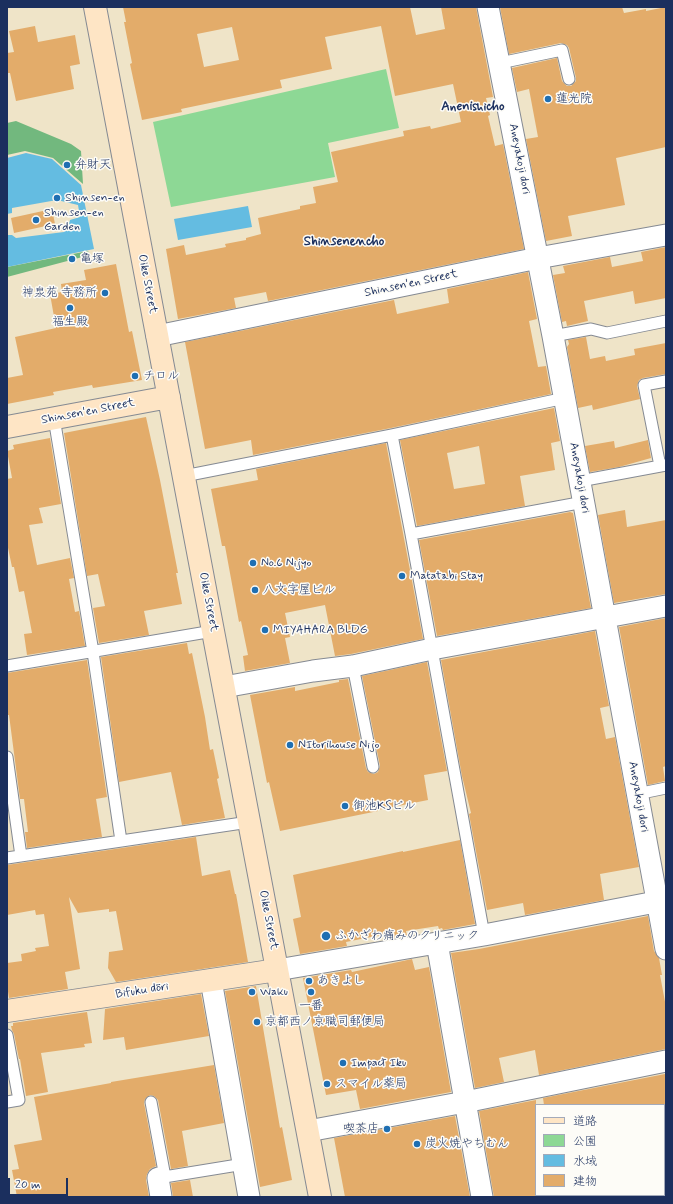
<!DOCTYPE html>
<html>
<head>
<meta charset="utf-8">
<style>
  body { margin:0 }
  #map { position:relative; width:673px; height:1204px; overflow:hidden; background:#efe4c8; font-family:Mynerve,"Klee One",sans-serif }
  canvas { display:block }
  .frame { position:absolute; inset:0; border:8px solid #1b2f5e; pointer-events:none }
  .legend { position:absolute; left:535px; top:1104px; width:130px; height:92px; box-sizing:border-box; background:#fdfcf7; border:1px solid #a3aaba; margin:0; padding:5px 7px; list-style:none; font-size:12px; color:#1b2f5e }
  .legend li { display:flex; align-items:center; gap:8px; height:20px }
  .legend b { width:20px; border:1px solid #a3aaba }
  .scale { position:absolute; left:8px; top:1178px; width:60px; height:18px; box-sizing:border-box; border:2px solid #1b2f5e; border-top:0; padding-left:5px; font-size:12px; line-height:14px; white-space:nowrap; color:#1b2f5e; -webkit-text-stroke:3px #fdfcf7; paint-order:stroke }
</style>
</head>
<body>
<div id="map">
<canvas width="673" height="1204"></canvas>
<div class="frame"></div>
<ul class="legend">
<li><b style="height:5px;background:#fee5c5"></b>道路</li>
<li><b style="height:11px;background:#8dd895"></b>公園</li>
<li><b style="height:11px;background:#64bce1"></b>水域</li>
<li><b style="height:11px;background:#e3ac6a"></b>建物</li>
</ul>
<div class="scale">20 m</div>
</div>
<script>
const context = document.querySelector('canvas').getContext('2d');
context.lineJoin = 'round';
function paint(path, color) { context.fillStyle = color; context.fill(path, 'evenodd'); }
function strokePath(path, color, width, dash) { context.strokeStyle = color; context.lineWidth = width; context.lineCap = dash ? 'butt' : 'round'; context.setLineDash(dash || []); context.stroke(path); }
function drawText(font, color, halo, rows, align = 'center') {
  context.font = font + ' Mynerve,"Klee One",sans-serif'; context.lineWidth = 3; context.setLineDash([]); context.textBaseline = 'middle'; context.strokeStyle = halo; context.fillStyle = color; for (const [text, x, y, turn = 0] of rows) {
    context.save(); context.translate(x, y); context.rotate((+turn || 0) * Math.PI / 180); context.textAlign = isNaN(turn) ? turn : align; if (halo) context.strokeText(text, 0, 0); context.fillText(text, 0, 0); context.restore();
  }
}
const green = new Path2D(`
  M 386,69 L 399,128 L 328,143 L 335,177 L 171,207 L 153,122 Z`);
const forest = new Path2D(`
  M 16,121 L 71,144 L 81,151 L 83,184 L 53,158 L 25,151 L 7,155 L 7,123 Z
  M 88,251 L 90,255 L 7,277 L 7,267 Z`);
const water = new Path2D(`
  M 26,153 L 52,159 L 81,185 L 94,249 L 7,267 L 7,235 L 12,235 L 16,238 L 64,232 L 69,224 L 70,220 L 80,217 L 78,205 L 57,200 L 12,208 L 12,213 L 7,214 L 7,158 Z
  M 248,206 L 252,227 L 178,240 L 174,219 Z`);
const building = new Path2D(`
  M 123,7 L 410,7 L 416,35 L 445,29 L 441,7 L 476,7 L 493,97 L 486,98 L 490,115 L 488,116 L 495,146 L 503,144 L 524,249 L 268,301 L 266,292 L 234,298 L 236,308 L 178,319 L 166,249 L 184,245 L 186,255 L 226,247 L 225,244 L 246,240 L 246,238 L 261,234 L 258,218 L 300,209 L 300,206 L 316,203 L 313,187 L 338,182 L 331,152 L 404,136 L 403,131 L 430,126 L 431,129 L 461,122 L 453,84 L 395,96 L 381,26 L 325,37 L 332,69 L 280,80 L 282,88 L 181,109 L 182,112 L 142,120 L 130,64 L 132,63 L 124,22 L 126,22 ZM 232,27 L 239,60 L 204,67 L 197,34 Z
  M 500,7 L 622,7 L 624,13 L 646,9 L 646,11 L 666,7 L 666,147 L 616,158 L 625,205 L 568,216 L 572,236 L 546,241 L 526,139 L 538,137 L 529,89 L 517,92 L 512,68 L 557,58 L 562,81 L 567,86 L 571,86 L 576,81 L 576,78 L 569,48 L 567,45 L 561,43 L 509,54 Z
  M 35,26 L 38,42 L 75,35 L 80,64 L 70,66 L 74,89 L 16,101 L 10,73 L 7,73 L 7,53 L 14,52 L 9,31 Z
  M 52,209 L 55,224 L 14,233 L 11,218 Z
  M 666,247 L 666,298 L 635,304 L 633,291 L 584,301 L 588,321 L 567,326 L 566,321 L 562,322 L 553,275 L 565,273 L 563,266 L 610,257 L 612,267 L 643,261 L 641,252 Z
  M 116,264 L 129,332 L 132,331 L 142,380 L 93,388 L 92,385 L 53,392 L 54,395 L 7,404 L 7,378 L 23,375 L 15,337 L 56,328 L 50,294 L 62,292 L 61,284 L 86,280 L 84,270 Z
  M 528,272 L 537,319 L 529,321 L 538,367 L 546,366 L 551,394 L 391,428 L 253,455 L 251,440 L 205,449 L 185,342 L 394,300 L 397,314 L 449,303 L 447,289 Z
  M 586,337 L 590,359 L 605,356 L 606,361 L 635,355 L 634,349 L 666,343 L 666,374 L 643,378 L 639,380 L 637,386 L 640,399 L 593,410 L 592,405 L 578,408 L 567,347 L 569,344 L 568,340 Z
  M 554,408 L 560,441 L 551,443 L 555,470 L 520,476 L 525,506 L 417,526 L 400,440 ZM 479,446 L 485,484 L 454,489 L 447,453 Z
  M 146,417 L 160,480 L 178,573 L 176,573 L 182,604 L 144,611 L 149,635 L 99,643 L 93,608 L 105,606 L 98,574 L 87,576 L 64,433 Z
  M 50,438 L 61,504 L 39,508 L 43,523 L 29,525 L 37,565 L 70,558 L 74,578 L 69,579 L 75,612 L 79,611 L 85,646 L 27,655 L 24,634 L 32,633 L 24,591 L 19,592 L 14,567 L 12,567 L 7,543 L 7,479 L 12,478 L 7,451 L 14,449 L 13,445 Z
  M 648,440 L 651,458 L 619,467 L 590,472 L 585,446 L 614,441 L 615,448 Z
  M 386,443 L 423,639 L 351,654 L 335,656 L 325,605 L 285,613 L 290,637 L 285,638 L 290,663 L 245,671 L 243,656 L 248,655 L 241,621 L 239,622 L 225,546 L 222,546 L 211,489 L 258,480 L 256,469 Z
  M 625,510 L 627,527 L 666,520 L 666,594 L 614,603 L 598,515 Z
  M 570,512 L 573,513 L 591,608 L 437,636 L 419,540 Z
  M 666,618 L 666,766 L 663,767 L 665,781 L 648,785 L 619,627 Z
  M 595,631 L 609,706 L 600,708 L 606,739 L 615,737 L 639,867 L 600,874 L 604,900 L 525,915 L 523,903 L 487,910 L 469,814 L 471,813 L 462,776 L 441,660 Z
  M 187,643 L 189,654 L 192,653 L 205,717 L 210,750 L 213,749 L 219,778 L 217,779 L 225,818 L 182,825 L 171,772 L 119,782 L 101,657 Z
  M 87,660 L 107,797 L 96,799 L 102,837 L 27,848 L 25,832 L 28,832 L 24,799 L 20,799 L 9,715 L 7,715 L 7,673 Z
  M 427,662 L 447,771 L 424,775 L 428,800 L 378,810 L 378,811 L 280,831 L 269,782 L 267,783 L 250,695 L 295,687 L 295,691 L 339,682 L 339,680 L 348,679 L 366,768 L 368,772 L 374,774 L 378,772 L 380,766 L 362,676 Z
  M 196,837 L 202,876 L 230,870 L 235,894 L 236,894 L 248,962 L 116,982 L 108,968 L 109,952 L 123,950 L 116,911 L 109,912 L 109,909 L 78,913 L 69,897 L 80,969 L 65,972 L 68,989 L 9,998 L 7,985 L 7,963 L 22,961 L 21,954 L 36,951 L 35,948 L 49,946 L 44,914 L 36,915 L 35,910 L 7,915 L 7,865 Z
  M 460,840 L 475,924 L 443,930 L 442,928 L 439,929 L 438,926 L 406,931 L 407,936 L 386,939 L 385,934 L 376,936 L 346,942 L 347,946 L 300,954 L 293,919 L 301,917 L 293,875 L 403,851 L 403,852 Z
  M 648,916 L 654,951 L 659,958 L 662,975 L 660,975 L 666,1007 L 666,1049 L 539,1075 L 535,1050 L 499,1058 L 504,1082 L 475,1088 L 451,953 L 479,949 Z
  M 412,959 L 415,970 L 429,967 L 451,1092 L 360,1109 L 356,1090 L 326,1095 L 303,978 L 351,970 L 352,972 Z
  M 256,986 L 280,1128 L 282,1127 L 292,1180 L 260,1187 L 225,991 Z
  M 201,994 L 209,1036 L 126,1050 L 124,1037 L 103,1040 L 105,1009 Z
  M 87,1012 L 92,1043 L 84,1044 L 85,1047 L 41,1053 L 48,1092 L 26,1096 L 20,1059 L 19,1059 L 14,1034 L 12,1030 L 11,1026 L 13,1026 L 13,1023 Z
  M 214,1065 L 224,1123 L 182,1131 L 188,1166 L 171,1169 L 158,1100 L 154,1096 L 150,1095 L 145,1099 L 144,1103 L 156,1166 L 150,1169 L 147,1174 L 146,1180 L 149,1197 L 17,1197 L 12,1170 L 19,1169 L 14,1145 L 42,1140 L 34,1097 L 111,1083 L 111,1082 Z
  M 665,1074 L 666,1105 L 544,1105 L 543,1098 Z
  M 536,1100 L 536,1197 L 494,1197 L 479,1111 Z
  M 455,1116 L 470,1197 L 345,1197 L 334,1138 Z
  M 190,1180 L 193,1197 L 173,1197 L 171,1183 Z`);
const lane = new Path2D(`
  M 500,63 L 562,50 L 569,79
  M 553,336 L 591,329 L 607,333 L 666,321
  M 54,418 L 93,652 L 121,841
  M 392,435 L 411,534 L 484,935
  M 660,466 L 644,385 L 666,381
  M 184,476 L 392,435 L 565,398
  M 580,481 L 666,465
  M 411,534 L 584,502
  M 7,666 L 213,631
  M 353,666 L 373,767
  M 7,757 L 21,856
  M 637,794 L 666,788
  M 7,858 L 249,822
  M 7,1035 L 19,1100 L 7,1102
  M 151,1102 L 165,1177
  M 158,1178 L 244,1164`);
const street = new Path2D(`
  M 488,7 L 553,336 L 666,949
  M 157,336 L 538,258 L 666,235
  M 224,687 L 313,671 L 353,666 L 432,649 L 666,606
  M 437,943 L 482,1197
  M 277,970 L 484,935 L 666,900
  M 211,980 L 249,1197
  M 308,1131 L 465,1102 L 666,1061
  M 158,1178 L 161,1197`);
const secondary = new Path2D(`
  M 95,7 L 320,1197
  M 7,427 L 169,397
  M 7,1011 L 277,970`);
const markers = [
  [548,99,4,"#1f6fb2"],
  [67,165,4,"#1f6fb2"],
  [57,198,4,"#1f6fb2"],
  [36,220,4,"#1f6fb2"],
  [72,259,4,"#1f6fb2"],
  [105,293,4,"#1f6fb2"],
  [70,308,4,"#1f6fb2"],
  [135,376,4,"#1f6fb2"],
  [253,563,4,"#1f6fb2"],
  [402,576,4,"#1f6fb2"],
  [255,590,4,"#1f6fb2"],
  [265,630,4,"#1f6fb2"],
  [290,745,4,"#1f6fb2"],
  [345,806,4,"#1f6fb2"],
  [326,936,5,"#1f6fb2"],
  [309,981,4,"#1f6fb2"],
  [252,992,4,"#1f6fb2"],
  [311,992,4,"#1f6fb2"],
  [257,1022,4,"#1f6fb2"],
  [343,1063,4,"#1f6fb2"],
  [327,1084,4,"#1f6fb2"],
  [387,1129,4,"#1f6fb2"],
  [417,1144,4,"#1f6fb2"]
];
const poiNames = [
  ["蓮光院",556,99],
  ["弁財天",75,165],
  ["Shinsen-en",65,198],
  ["Shinsen-en",44,213],
  ["Garden",44,227],
  ["亀塚",80,259],
  ["神泉苑 寺務所",97,293,"right"],
  ["福生殿",70,322,"center"],
  ["チロル",143,376],
  ["No.6 Nijyo",261,563],
  ["Matatabi Stay",410,576],
  ["八文字屋ビル",263,590],
  ["MIYAHARA BLDG",273,630],
  ["NItorihouse Nijo",298,745],
  ["御池KSビル",353,806],
  ["ふかざわ痛みのクリニック",335,936],
  ["あきよし",317,981],
  ["Waku",260,992],
  ["一番",311,1006,"center"],
  ["京都西ノ京職司郵便局",265,1022],
  ["Impact Iku",351,1063],
  ["スマイル薬局",335,1084],
  ["喫茶店",379,1129,"right"],
  ["炭火焼やちむん",425,1144]
];
const streetNames = [
  ["Aneyakoji dori",519,159,79],
  ["Oike Street",147,284,79],
  ["Shinsen'en Street",411,284,-12],
  ["Shinsen'en Street",88,412,-11],
  ["Aneyakoji dori",579,478,80],
  ["Oike Street",208,602,79],
  ["Aneyakoji dori",638,797,80],
  ["Oike Street",268,920,79],
  ["Bifuku dōri",142,991,-9]
];
const neighbourhoodNames = [
  ["Anenishicho",473,107],
  ["Shinsenencho",344,242]
];
paint(green, '#8dd895');
paint(forest, '#72b87e');
paint(water, '#64bce1');
paint(building, '#e3ac6a');
strokePath(lane, '#858a93', 13);
strokePath(street, '#858a93', 23);
strokePath(secondary, '#858a93', 24);
strokePath(lane, '#fff', 11);
strokePath(street, '#fff', 21);
strokePath(secondary, '#fee5c5', 22);
for (const [x, y, r, color] of markers) { const dot = new Path2D(); dot.arc(x, y, r, 0, 2 * Math.PI); context.fillStyle = color; context.fill(dot); strokePath(dot, '#fdfcf7', 1.5); }
drawText('12px', '#1b2f5e', '#fdfcf7', poiNames, 'left');
drawText('12px', '#1b2f5e', '#fdfcf7', streetNames);
drawText('bold 13px', '#1b2f5e', '#fdfcf7', neighbourhoodNames);
</script>
</body>
</html>
